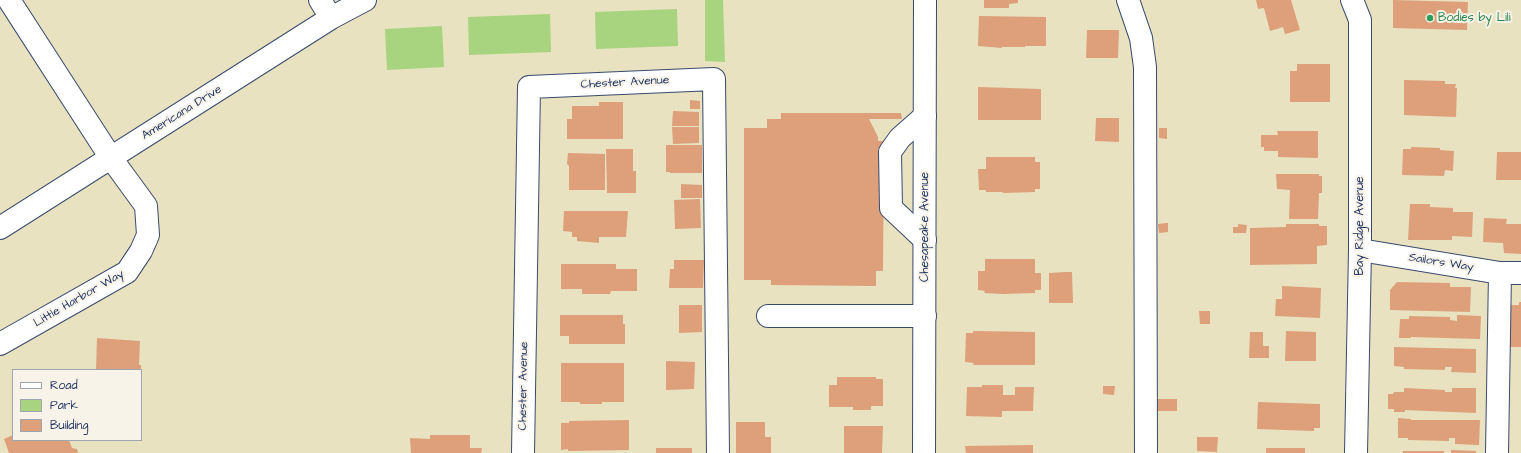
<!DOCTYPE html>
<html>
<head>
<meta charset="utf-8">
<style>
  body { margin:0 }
  #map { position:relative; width:1521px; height:453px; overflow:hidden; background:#e8e2c0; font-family:"Architects Daughter",sans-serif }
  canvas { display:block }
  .legend { position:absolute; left:12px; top:369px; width:130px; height:72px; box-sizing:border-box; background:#f7f3e8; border:1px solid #9fa5b1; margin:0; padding:5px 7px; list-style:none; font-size:12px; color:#1b2f5e }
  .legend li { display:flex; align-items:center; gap:8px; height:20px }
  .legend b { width:20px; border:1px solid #9fa5b1 }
</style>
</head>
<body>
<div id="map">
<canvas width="1521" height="453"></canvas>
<ul class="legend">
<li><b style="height:5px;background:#fff"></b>Road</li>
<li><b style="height:11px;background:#a8d37f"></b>Park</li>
<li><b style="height:11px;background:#dda07a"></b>Building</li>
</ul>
</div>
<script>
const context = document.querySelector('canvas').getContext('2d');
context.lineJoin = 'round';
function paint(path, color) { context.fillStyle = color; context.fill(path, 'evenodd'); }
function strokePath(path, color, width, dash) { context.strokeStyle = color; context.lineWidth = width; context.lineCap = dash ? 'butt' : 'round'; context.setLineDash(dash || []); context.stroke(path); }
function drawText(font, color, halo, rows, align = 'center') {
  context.font = font + ' "Architects Daughter",sans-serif'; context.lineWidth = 4; context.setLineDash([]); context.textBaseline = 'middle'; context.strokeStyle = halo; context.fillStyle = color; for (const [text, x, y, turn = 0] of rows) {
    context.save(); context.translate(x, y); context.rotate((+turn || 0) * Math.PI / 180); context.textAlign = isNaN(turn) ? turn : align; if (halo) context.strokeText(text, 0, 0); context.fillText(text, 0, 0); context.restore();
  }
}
const green = new Path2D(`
  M 705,0 L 723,0 L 725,62 L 705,61 Z
  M 677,9 L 678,46 L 596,49 L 595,12 Z
  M 550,14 L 551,52 L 469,55 L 468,17 Z
  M 442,26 L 444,67 L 387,70 L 385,29 Z`);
const building = new Path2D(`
  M 984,0 L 1018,0 L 1018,3 L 1009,4 L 1009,8 L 984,8 Z
  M 1256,0 L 1291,0 L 1300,30 L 1285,34 L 1283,27 L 1270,31 L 1264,8 L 1258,9 Z
  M 1393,0 L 1468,2 L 1467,30 L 1393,28 Z
  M 979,16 L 1046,17 L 1046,46 L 1025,46 L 1025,47 L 1002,47 L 1002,48 L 978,46 Z
  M 1087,30 L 1119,30 L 1118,58 L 1086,58 Z
  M 1297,64 L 1330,64 L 1330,102 L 1290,102 L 1290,71 L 1297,71 Z
  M 1404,80 L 1445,81 L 1445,84 L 1456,84 L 1455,88 L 1457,88 L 1456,117 L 1404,115 Z
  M 978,87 L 1041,89 L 1041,120 L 978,120 Z
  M 690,100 L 700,101 L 700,109 L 690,109 Z
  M 599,102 L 623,102 L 623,139 L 567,139 L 567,119 L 572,119 L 572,106 L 599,106 Z
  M 673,111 L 699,112 L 699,126 L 672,126 Z
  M 781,113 L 901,113 L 902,119 L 869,119 L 878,137 L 878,141 L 884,141 L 883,271 L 876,271 L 876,286 L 771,285 L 771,280 L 744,280 L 744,128 L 767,128 L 767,119 L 781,119 Z
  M 1096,118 L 1119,118 L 1119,142 L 1095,141 Z
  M 672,127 L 699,127 L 699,143 L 673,144 Z
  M 1159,128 L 1167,128 L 1167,139 L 1159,138 Z
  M 1277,131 L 1318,131 L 1318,158 L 1278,157 L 1278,151 L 1264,151 L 1264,147 L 1261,147 L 1261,135 L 1278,135 Z
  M 666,145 L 702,145 L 702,173 L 670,173 L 670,172 L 666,172 Z
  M 1411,147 L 1440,148 L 1440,150 L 1454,151 L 1453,171 L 1445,170 L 1444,176 L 1402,175 L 1403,149 L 1411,149 Z
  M 606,149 L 633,149 L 633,171 L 636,171 L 636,193 L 607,193 Z
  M 1497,152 L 1521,152 L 1521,180 L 1496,180 Z
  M 568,153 L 605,154 L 605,190 L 569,190 L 569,166 L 567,164 Z
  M 986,157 L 1035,157 L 1035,162 L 1040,162 L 1040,189 L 1035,189 L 1035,192 L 1004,193 L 1002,192 L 986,192 L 986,190 L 979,190 L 978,169 L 986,169 Z
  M 1276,174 L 1319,174 L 1319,176 L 1322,176 L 1322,193 L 1319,193 L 1318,219 L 1289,219 L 1290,190 L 1277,189 Z
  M 681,184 L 702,185 L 702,198 L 681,198 Z
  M 700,199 L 701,228 L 675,229 L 674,200 Z
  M 1410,204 L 1430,204 L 1430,207 L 1453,208 L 1453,212 L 1473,212 L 1472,237 L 1452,236 L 1452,240 L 1408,240 Z
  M 564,211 L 628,211 L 626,237 L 599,237 L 599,243 L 577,241 L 577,237 L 572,237 L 572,232 L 563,231 Z
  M 1484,218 L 1507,219 L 1506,224 L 1521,224 L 1521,254 L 1504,253 L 1503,243 L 1483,242 Z
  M 1166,223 L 1168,223 L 1168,232 L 1159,233 L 1158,224 Z
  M 1238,224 L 1247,225 L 1246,233 L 1233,233 L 1233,227 L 1238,227 Z
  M 1286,224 L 1319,224 L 1319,226 L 1327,226 L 1327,245 L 1317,246 L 1317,264 L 1250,265 L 1250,228 L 1286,227 Z
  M 985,259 L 1035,259 L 1035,273 L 1041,273 L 1041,290 L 1035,290 L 1035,293 L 1003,294 L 984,293 L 985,291 L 978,290 L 978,271 L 985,271 Z
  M 674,260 L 704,260 L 703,288 L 669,288 L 670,269 L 674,269 Z
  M 561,264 L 616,264 L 616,269 L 637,269 L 637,291 L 611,291 L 610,294 L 582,294 L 582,289 L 561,289 Z
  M 1065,272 L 1072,272 L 1073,303 L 1049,303 L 1049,273 Z
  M 1397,282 L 1450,283 L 1450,287 L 1471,287 L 1470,312 L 1390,310 L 1390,290 Z
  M 1282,286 L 1321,288 L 1320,318 L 1275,316 L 1276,299 L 1282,299 Z
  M 1519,302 L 1521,302 L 1521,347 L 1508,347 L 1509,305 L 1519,305 Z
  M 679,305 L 702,305 L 702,332 L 679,333 Z
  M 1199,311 L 1210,311 L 1210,324 L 1200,324 Z
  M 560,315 L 623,315 L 623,324 L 625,324 L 625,344 L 569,344 L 569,336 L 560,336 Z
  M 1457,315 L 1481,316 L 1480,339 L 1411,337 L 1411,338 L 1399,338 L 1400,319 L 1409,319 L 1409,316 L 1450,317 L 1450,320 L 1457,321 Z
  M 973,331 L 1035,332 L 1035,365 L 973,365 L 974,363 L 965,362 L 966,333 L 973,333 Z
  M 1286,331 L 1316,332 L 1316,361 L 1285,361 Z
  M 1250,332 L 1263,332 L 1263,346 L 1269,346 L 1269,358 L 1249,358 Z
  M 97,338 L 140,341 L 139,365 L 141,365 L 141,370 L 96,370 Z
  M 1394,347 L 1476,349 L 1476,373 L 1451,372 L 1452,367 L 1445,367 L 1445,370 L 1404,369 L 1404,367 L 1394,366 Z
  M 666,361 L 695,362 L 694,389 L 666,390 Z
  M 561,363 L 624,363 L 624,402 L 602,402 L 602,404 L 580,404 L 580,402 L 561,402 Z
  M 837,377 L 876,377 L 876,379 L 883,379 L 883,406 L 871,406 L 871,410 L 853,410 L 853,407 L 829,407 L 829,385 L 837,385 Z
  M 982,385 L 1003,385 L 1003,395 L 1015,395 L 1015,387 L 1034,387 L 1033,411 L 1002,411 L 1002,417 L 966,416 L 967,387 L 982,387 Z
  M 1103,386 L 1115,386 L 1114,395 L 1103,394 Z
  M 1404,388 L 1445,390 L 1445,392 L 1452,392 L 1452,388 L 1476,388 L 1476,413 L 1405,410 L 1405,412 L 1394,412 L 1394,409 L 1388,409 L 1388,394 L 1393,394 L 1394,392 L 1404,392 Z
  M 1156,399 L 1177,399 L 1177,411 L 1156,411 Z
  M 1258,402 L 1320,404 L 1320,428 L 1314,428 L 1314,431 L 1257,429 Z
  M 1398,418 L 1411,419 L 1411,420 L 1480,420 L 1479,445 L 1455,444 L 1455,438 L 1449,438 L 1449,441 L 1408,440 L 1408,438 L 1398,438 Z
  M 629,420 L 629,450 L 568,451 L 568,449 L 561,450 L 561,423 L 569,423 L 569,421 Z
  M 736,422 L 765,422 L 765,437 L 771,437 L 771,453 L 736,453 Z
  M 844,426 L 883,426 L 882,453 L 844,453 Z
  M 13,435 L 13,440 L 69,440 L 72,448 L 77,449 L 78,453 L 9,453 L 4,439 Z
  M 430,435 L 470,435 L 470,448 L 482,448 L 481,453 L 411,453 L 410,438 L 430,439 Z
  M 1197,437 L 1218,437 L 1217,452 L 1197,451 Z
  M 1033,445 L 1033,453 L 966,453 L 965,446 Z
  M 656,448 L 692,448 L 692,453 L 656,453 Z
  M 1266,448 L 1305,448 L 1305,453 L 1266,453 Z
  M 1451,450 L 1476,451 L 1476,453 L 1451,453 Z
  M 1403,451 L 1444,451 L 1444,453 L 1403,453 Z`);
const minor = new Path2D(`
  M 320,0 L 331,18
  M 1128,0 L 1141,38 L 1145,67 L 1146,453
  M 0,228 L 331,18 L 365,0
  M 925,240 L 891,208 L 890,152 L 900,138 L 925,116
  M 1360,250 L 1500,273 L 1521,273
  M 768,316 L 925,316
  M 0,344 L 127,272 L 141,251 L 148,235 L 146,206 L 111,158 L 9,0
  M 523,453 L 529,87 L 714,79 L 718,453
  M 1497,453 L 1500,273`);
const major = new Path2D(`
  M 1352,0 L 1360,20 L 1360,250 L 1356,453
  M 924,453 L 925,0`);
const markers = [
  [1430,18,4,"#2e9e5b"]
];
const leisureNames = [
  ["Bodies by Lili",1438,18]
];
const streetNames = [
  ["Chester Avenue",625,83,-3],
  ["Americana Drive",182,113,-32],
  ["Bay Ridge Avenue",1360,226,-90],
  ["Chesapeake Avenue",925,227,-90],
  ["Sailors Way",1441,263,9],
  ["Little Harbor Way",79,299,-30],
  ["Chester Avenue",524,386,-89]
];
paint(green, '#a8d37f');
paint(building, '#dda07a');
strokePath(minor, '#3a4a6d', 24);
strokePath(major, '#3a4a6d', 24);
strokePath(minor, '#fff', 22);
strokePath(major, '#fff', 22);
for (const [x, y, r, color] of markers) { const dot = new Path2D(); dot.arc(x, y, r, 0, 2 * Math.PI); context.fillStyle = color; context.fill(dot); strokePath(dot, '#f7f3e8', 1.5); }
drawText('12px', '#27864d', '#f7f3e8', leisureNames, 'left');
drawText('12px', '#1b2f5e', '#f7f3e8', streetNames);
</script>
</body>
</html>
